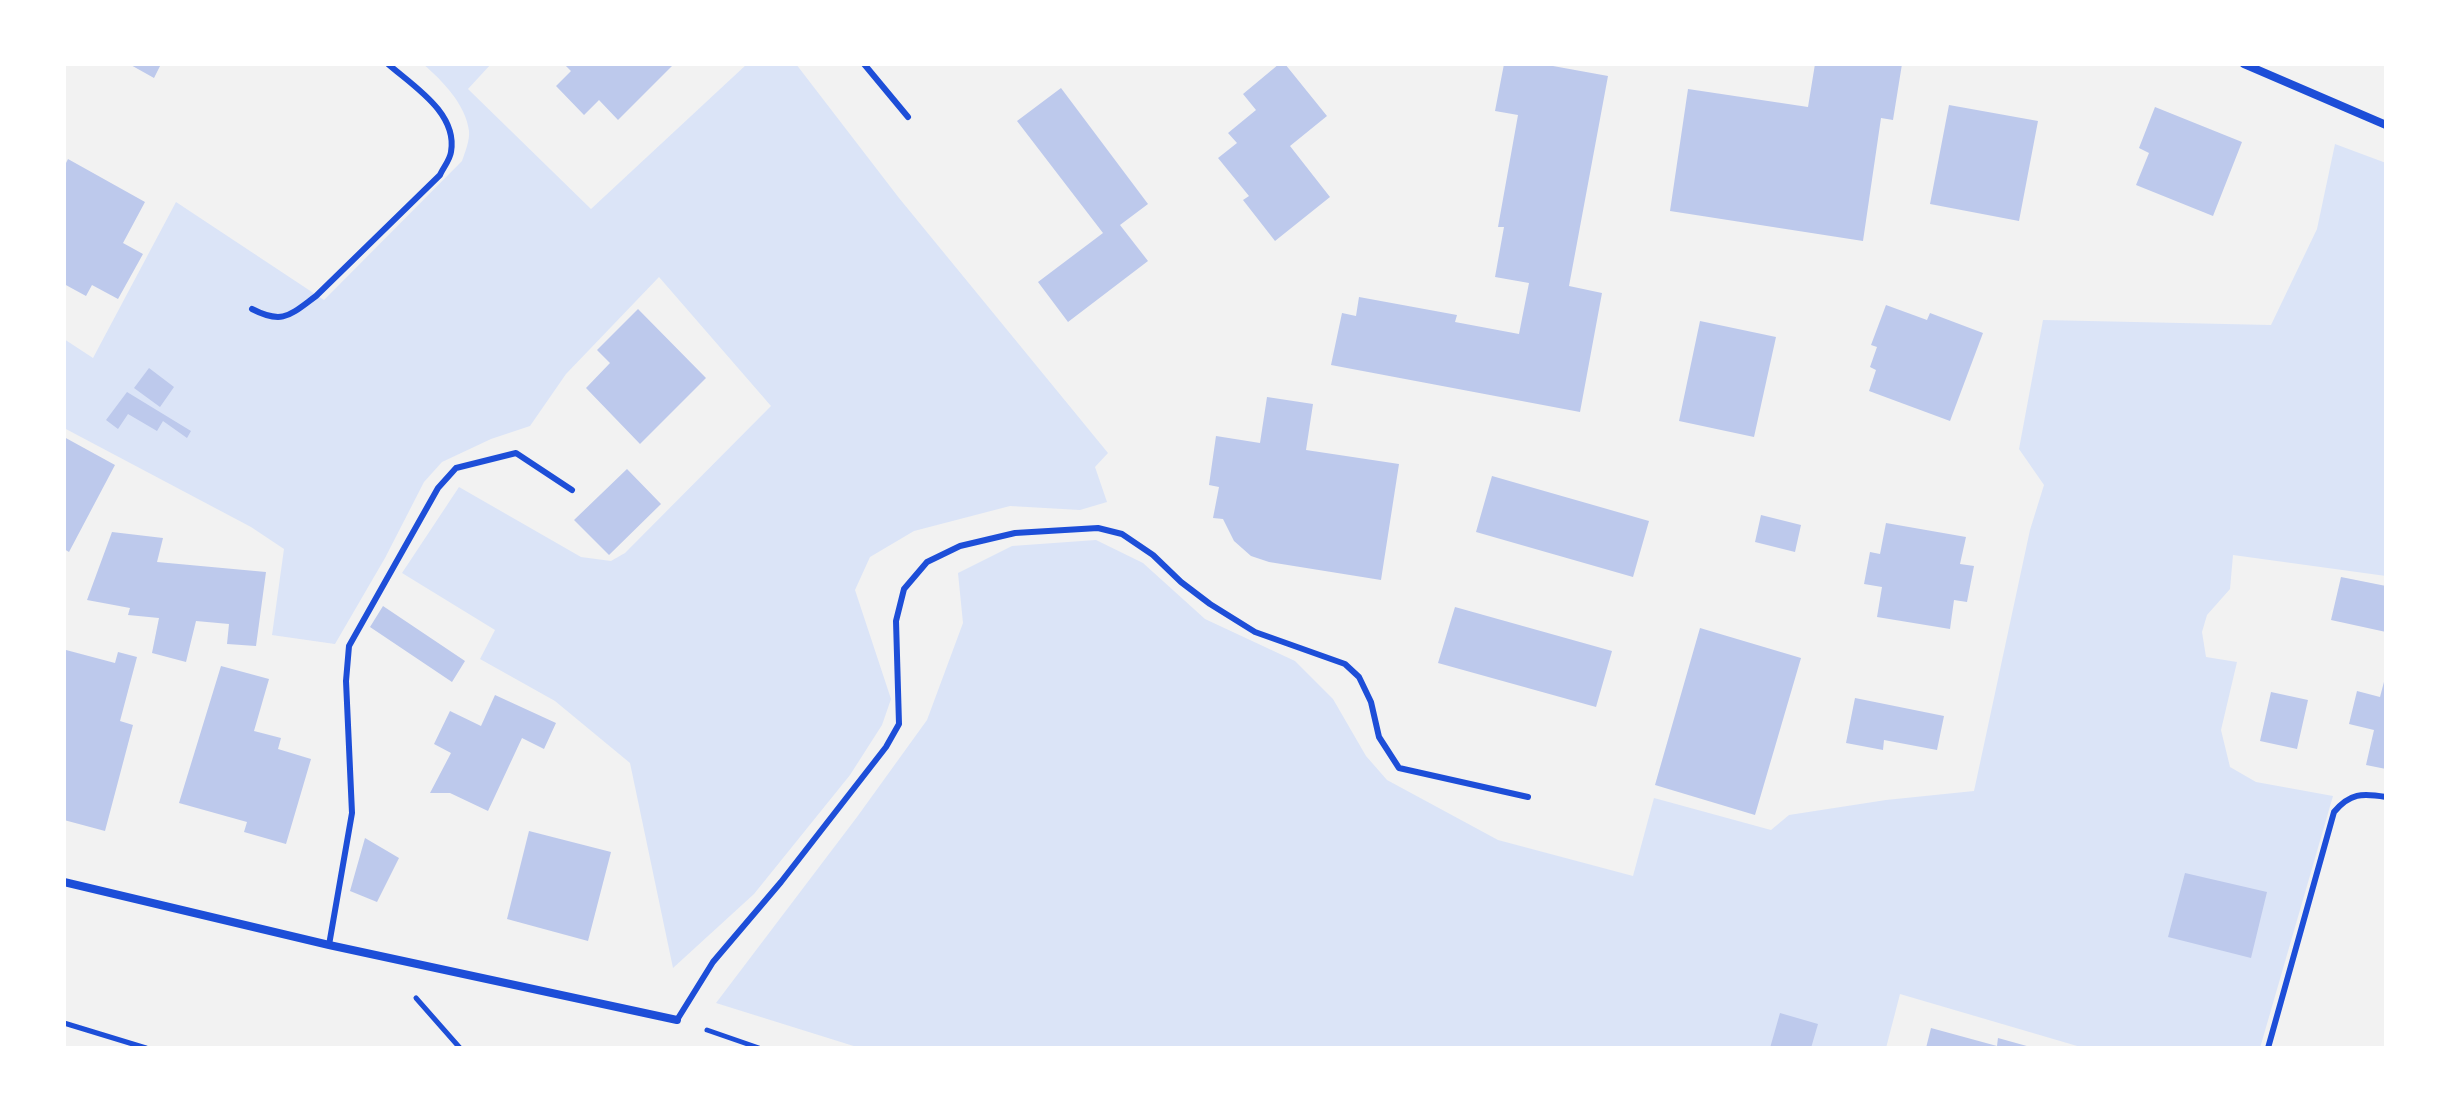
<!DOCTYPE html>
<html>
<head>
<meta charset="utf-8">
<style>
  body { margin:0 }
  #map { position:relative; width:2450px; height:1112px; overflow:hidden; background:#f2f2f2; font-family:"PT Sans Narrow",sans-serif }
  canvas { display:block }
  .frame { position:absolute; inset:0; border:66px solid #fff; pointer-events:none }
</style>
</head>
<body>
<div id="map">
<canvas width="2450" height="1112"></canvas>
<div class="frame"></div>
</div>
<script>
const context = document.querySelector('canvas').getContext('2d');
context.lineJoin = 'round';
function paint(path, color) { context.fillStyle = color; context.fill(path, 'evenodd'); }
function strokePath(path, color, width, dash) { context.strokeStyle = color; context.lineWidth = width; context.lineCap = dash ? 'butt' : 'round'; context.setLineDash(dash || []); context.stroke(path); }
const green = new Path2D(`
  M 423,64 L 491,64 L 468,89 L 591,209 L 747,64 L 796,64 L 899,198 L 1108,453 L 1095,467 L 1107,502 L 1080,510 L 1010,506 L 914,531 L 870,557 L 855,590 L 891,699 L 882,725 L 850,775 L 754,894 L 673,968 L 630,763 L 555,701 L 480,659 L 495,630 L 402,573 L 459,487 L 581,557 L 611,561 L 625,553 L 771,406 L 659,277 L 566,374 L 530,426 L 491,439 L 442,462 L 424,482 L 385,558 L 335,644 L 272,635 L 284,549 L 251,527 L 64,428 L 64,339 L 93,358 L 176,202 L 324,300 L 462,161 C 465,152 470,140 469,131 C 466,105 442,80 423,64 Z
  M 2335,144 L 2386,163 L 2386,576 L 2233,555 L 2230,589 L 2207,615 L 2202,632 L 2206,657 L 2237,662 L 2221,730 L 2230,767 L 2256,782 L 2333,796 L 2260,1048 L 2084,1048 L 1900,994 L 1886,1048 L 860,1048 L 716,1003 L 857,817 L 927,720 L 963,623 L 958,573 L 1012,546 L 1096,540 L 1143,563 L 1205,619 L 1295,661 L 1333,699 L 1366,756 L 1387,780 L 1498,840 L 1633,876 L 1654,798 L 1771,830 L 1789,815 L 1886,800 L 1974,791 L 2030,530 L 2044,485 L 2019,449 L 2043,320 L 2271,325 L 2317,229 Z`);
const building = new Path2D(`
  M 129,64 L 161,64 L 154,78 Z
  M 564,64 L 674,64 L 618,120 L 599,100 L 584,115 L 556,86 L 571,71 Z
  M 1279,64 L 1285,64 L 1327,116 L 1290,146 L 1330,197 L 1275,241 L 1243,200 L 1249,196 L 1218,158 L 1237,143 L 1228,133 L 1256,110 L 1243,94 Z
  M 1504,64 L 1542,64 L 1608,76 L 1569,286 L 1602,293 L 1580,412 L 1331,365 L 1342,313 L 1356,316 L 1359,297 L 1457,315 L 1455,322 L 1519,334 L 1529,283 L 1495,277 L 1504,227 L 1498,227 L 1518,115 L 1495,111 Z
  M 1815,64 L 1902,64 L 1893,120 L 1881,118 L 1863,241 L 1670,211 L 1688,89 L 1808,107 Z
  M 1061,88 L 1148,204 L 1120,225 L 1148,261 L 1068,322 L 1038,282 L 1103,233 L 1017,121 Z
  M 1949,105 L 2038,121 L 2019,221 L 1930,204 Z
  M 2155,107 L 2242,142 L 2213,216 L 2136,185 L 2149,153 L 2139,148 Z
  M 68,159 L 145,202 L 123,243 L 143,254 L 118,299 L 92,285 L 86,296 L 64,284 L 64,167 Z
  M 1886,305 L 1927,320 L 1930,313 L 1983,333 L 1950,421 L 1869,391 L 1876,370 L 1870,367 L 1877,347 L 1871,345 Z
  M 638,309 L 706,378 L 640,444 L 586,388 L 610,363 L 597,350 Z
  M 1700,321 L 1776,337 L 1754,437 L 1679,421 Z
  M 149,368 L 174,387 L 160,407 L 134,388 Z
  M 127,392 L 191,431 L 187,438 L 163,421 L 157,431 L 128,414 L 118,429 L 106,420 Z
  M 1267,397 L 1313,404 L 1306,450 L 1399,464 L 1381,580 L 1269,562 L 1251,556 L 1234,541 L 1223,519 L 1213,518 L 1219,487 L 1209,485 L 1216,436 L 1260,443 Z
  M 64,437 L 115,465 L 69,552 L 64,549 Z
  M 627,469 L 661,504 L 609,555 L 574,520 Z
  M 1492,476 L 1649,521 L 1633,577 L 1476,532 Z
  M 1761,515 L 1801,525 L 1795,552 L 1755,542 Z
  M 1886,523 L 1966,537 L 1960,564 L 1974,566 L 1967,602 L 1954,600 L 1950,629 L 1877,617 L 1882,587 L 1864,584 L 1870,552 L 1880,554 Z
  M 112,532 L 163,538 L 157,562 L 266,572 L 256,646 L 227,644 L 229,624 L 196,621 L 186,662 L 152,653 L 159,618 L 128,615 L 130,608 L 87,600 Z
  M 2341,577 L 2386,586 L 2386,632 L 2331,620 Z
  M 383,606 L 465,661 L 452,682 L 370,627 Z
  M 1455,607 L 1612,651 L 1596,707 L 1438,663 Z
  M 1700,628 L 1801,658 L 1755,815 L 1655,785 Z
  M 66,650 L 115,663 L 118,652 L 137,657 L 120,721 L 133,725 L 105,831 L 64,820 Z
  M 221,666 L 269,679 L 254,731 L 281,738 L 278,749 L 311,759 L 286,844 L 244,832 L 247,822 L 179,803 Z
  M 2385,678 L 2386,678 L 2386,769 L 2366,765 L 2374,730 L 2349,724 L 2357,691 L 2380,697 Z
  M 2271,692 L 2308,700 L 2297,749 L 2260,741 Z
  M 495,695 L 556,723 L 544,749 L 522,738 L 488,811 L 450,793 L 430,793 L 451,753 L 434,744 L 450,711 L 481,726 Z
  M 1855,698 L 1944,716 L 1937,750 L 1884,740 L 1883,750 L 1846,743 Z
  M 529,831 L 611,852 L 588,941 L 507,919 Z
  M 365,838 L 399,858 L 377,902 L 350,891 Z
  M 2185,873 L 2267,892 L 2251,958 L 2168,937 Z
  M 1780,1013 L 1818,1024 L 1811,1048 L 1770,1048 Z
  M 1931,1028 L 1997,1046 L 1998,1038 L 2034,1048 L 1926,1048 Z`);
const path = new Path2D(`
  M 416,998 L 460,1048
  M 64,1023 L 146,1048
  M 707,1030 L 759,1048`);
const service = new Path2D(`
  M 864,64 L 908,117
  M 252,309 C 283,325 290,315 316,296 L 440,175 C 443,168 450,160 451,152 C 458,113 413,86 388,64
  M 329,945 L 352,813 L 346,681 L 349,646 L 438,488 L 456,468 L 516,453 L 572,490
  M 677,1020 L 713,962 L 781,882 L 886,747 L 899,724 L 896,621 L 904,589 L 927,562 L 960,546 L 1015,533 L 1098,528 L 1122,534 L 1153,555 L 1181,582 L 1210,604 L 1255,632 L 1345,664 L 1359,677 L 1371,702 L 1379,737 L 1399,768 L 1528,797
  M 2268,1048 L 2334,812 C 2350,793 2362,793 2386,797`);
const minor = new Path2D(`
  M 2244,64 L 2386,125
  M 64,882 L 329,945 L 677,1020`);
paint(green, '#dbe4f7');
paint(building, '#bdc9ec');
strokePath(path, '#1d4ed8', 5);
strokePath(service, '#1d4ed8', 6);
strokePath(minor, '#1d4ed8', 8);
</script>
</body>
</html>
